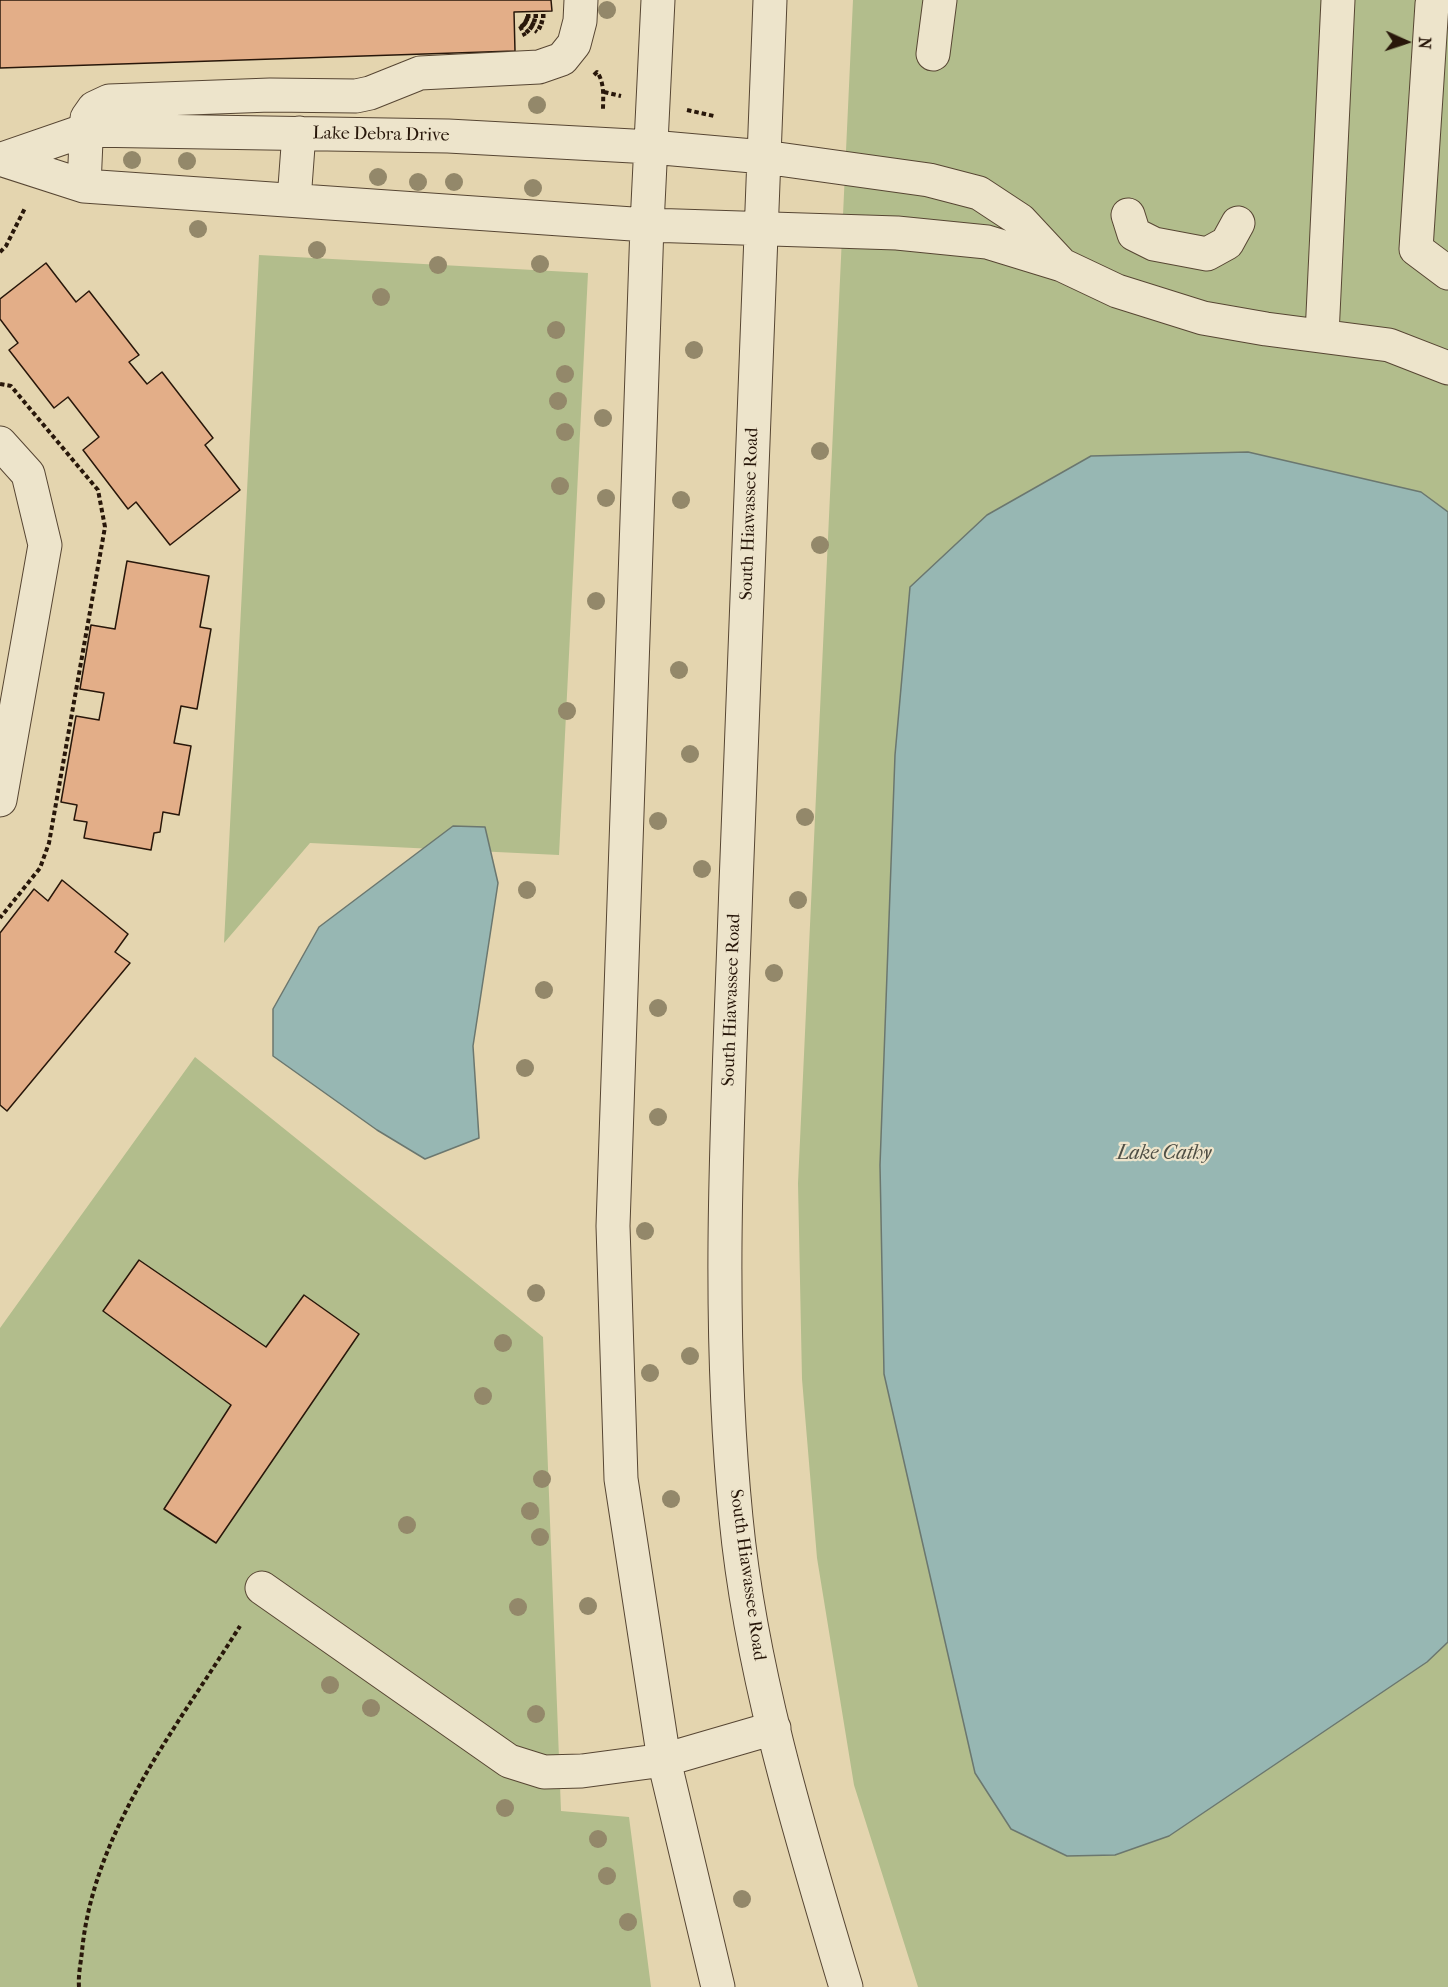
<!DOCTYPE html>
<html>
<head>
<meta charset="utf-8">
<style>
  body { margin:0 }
  #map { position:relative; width:1448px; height:1987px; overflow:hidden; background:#e4d5af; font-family:"IM FELL French Canon",serif }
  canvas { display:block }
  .north { position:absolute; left:1376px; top:12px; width:60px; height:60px; -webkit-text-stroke:4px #ede4cb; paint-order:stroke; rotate:93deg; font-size:16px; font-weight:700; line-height:24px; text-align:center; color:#28170a }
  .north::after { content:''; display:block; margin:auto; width:21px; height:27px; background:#28170a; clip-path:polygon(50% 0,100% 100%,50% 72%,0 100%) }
</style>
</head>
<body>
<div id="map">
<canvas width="1448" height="1987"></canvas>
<div class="north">N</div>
</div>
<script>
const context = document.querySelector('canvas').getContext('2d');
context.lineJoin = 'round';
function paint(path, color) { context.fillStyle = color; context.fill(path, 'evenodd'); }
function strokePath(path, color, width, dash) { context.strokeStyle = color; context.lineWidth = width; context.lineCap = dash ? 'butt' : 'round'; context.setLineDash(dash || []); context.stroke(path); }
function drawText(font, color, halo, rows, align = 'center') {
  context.font = font + ' "IM FELL French Canon",serif'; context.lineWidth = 4.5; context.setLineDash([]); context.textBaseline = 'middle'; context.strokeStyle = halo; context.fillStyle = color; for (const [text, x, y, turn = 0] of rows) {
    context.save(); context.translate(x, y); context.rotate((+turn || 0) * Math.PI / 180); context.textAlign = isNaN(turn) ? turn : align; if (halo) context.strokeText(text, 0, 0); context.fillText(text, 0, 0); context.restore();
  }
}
const green = new Path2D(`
  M 853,0 L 1448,0 L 1448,1987 L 918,1987 L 854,1785 L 817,1558 L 802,1379 L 798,1183 Z
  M 259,255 L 588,273 L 559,855 L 310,843 L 224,943 Z
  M 195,1057 L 543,1337 L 561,1811 L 629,1817 L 651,1987 L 0,1987 L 0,1328 Z`);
const water = new Path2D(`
  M 1248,452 L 1421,492 L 1448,512 L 1448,1642 L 1427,1662 L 1169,1836 L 1115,1855 L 1067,1856 L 1011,1829 L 975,1773 L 884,1374 L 880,1165 L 895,755 L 910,587 L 987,515 L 1091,456 Z
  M 453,826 L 485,827 L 498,883 L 473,1046 L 479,1138 L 425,1159 L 377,1130 L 273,1056 L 273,1009 L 319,927 Z`);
const building = new Path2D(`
  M 0,0 L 551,0 L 552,11 L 514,12 L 515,51 L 0,68 Z
  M 46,263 L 76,302 L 89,291 L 139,355 L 129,362 L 147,384 L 162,372 L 213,438 L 205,445 L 240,490 L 170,545 L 136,502 L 128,509 L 83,450 L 99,437 L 68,397 L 54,408 L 9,350 L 18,343 L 0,319 L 0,299 Z
  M 127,561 L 209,576 L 200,627 L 211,629 L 197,709 L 181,706 L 174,743 L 191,746 L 179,815 L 163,812 L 160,832 L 154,833 L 151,850 L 84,838 L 87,822 L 74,820 L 77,805 L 61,802 L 76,716 L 99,720 L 104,693 L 80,689 L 91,625 L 115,629 Z
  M 62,880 L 128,934 L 115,952 L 130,963 L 7,1111 L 0,1105 L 0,933 L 34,889 L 48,901 Z
  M 139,1260 L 266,1347 L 304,1295 L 359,1334 L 216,1543 L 164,1509 L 231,1405 L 103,1311 Z`);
const path = new Path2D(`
  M 526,16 L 546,16
  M 525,18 L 545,23
  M 524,20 L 543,29
  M 523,22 L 537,32
  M 521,24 L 531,35
  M 520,26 L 525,36
  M 594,75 L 597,72 C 605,83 603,98 603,110
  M 604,92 L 621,96
  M 687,110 L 714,116
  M 0,252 L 6,246 L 25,208
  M 0,384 L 11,386 L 98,490 L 105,527 L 49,843 L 40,868 L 0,918
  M 79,1987 C 78,1975 81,1962 82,1951 C 94,1829 178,1726 240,1626`);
const minor = new Path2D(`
  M 658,0 L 647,225 L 613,1226 L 621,1479 L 664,1760 L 718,1987
  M 770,0 C 759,295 747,590 736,884 C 729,1095 715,1308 736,1518 C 751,1675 801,1836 846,1987
  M 1432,4 L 1416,249 L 1448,273
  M 933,54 L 940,0
  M 0,159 L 84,186 L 647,225 L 897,233 L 987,242 L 1062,265 L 1117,291 L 1203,318 L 1266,329 L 1389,345 L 1448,368
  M 2,159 L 86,130 L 448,136 L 651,147 L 764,157 L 929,180 L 979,193 L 1020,220 L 1061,264
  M 84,186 L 87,118 L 94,108 L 109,101 L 270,95 L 356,96 L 370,93 L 420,73 L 539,67 L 562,59 L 574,44 L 580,21 L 581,0
  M 294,200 L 299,133
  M 1128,215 L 1134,234 L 1154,244 L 1207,254 L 1227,243 L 1238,223
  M 1322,335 L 1338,0
  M 0,443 L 28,474 L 45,545 L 0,800
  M 262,1588 L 509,1761 L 544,1772 L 582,1771 L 664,1760 L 774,1728`);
const trees = [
  [607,10],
  [537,105],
  [132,160],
  [187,161],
  [378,177],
  [418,182],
  [454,182],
  [533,188],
  [198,229],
  [317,250],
  [540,264],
  [438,265],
  [381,297],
  [556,330],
  [694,350],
  [565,374],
  [558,401],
  [603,418],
  [565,432],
  [820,451],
  [560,486],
  [606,498],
  [681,500],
  [820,545],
  [596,601],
  [679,670],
  [567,711],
  [690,754],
  [805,817],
  [658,821],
  [702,869],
  [527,890],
  [798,900],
  [774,973],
  [544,990],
  [658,1008],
  [525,1068],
  [658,1117],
  [645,1231],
  [536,1293],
  [503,1343],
  [690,1356],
  [650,1373],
  [483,1396],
  [542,1479],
  [671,1499],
  [530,1511],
  [407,1525],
  [540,1537],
  [588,1606],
  [518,1607],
  [330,1685],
  [371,1708],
  [536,1714],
  [505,1808],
  [598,1839],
  [607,1876],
  [742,1899],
  [628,1922]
];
const streetNames = [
  ["Lake Debra Drive",381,135,1],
  ["South Hiawassee Road",750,514,-88],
  ["South Hiawassee Road",732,1000,-88],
  ["South Hiawassee Road",747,1575,82]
];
const waterNames = [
  ["Lake Cathy",1164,1154]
];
paint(green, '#b2bd8c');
paint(water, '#97b7b3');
strokePath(water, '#6b776f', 1.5);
paint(building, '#e3ae88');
strokePath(building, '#28170a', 1.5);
strokePath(minor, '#574633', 35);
strokePath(path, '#28170a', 4, [4.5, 3]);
strokePath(minor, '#ede4cb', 33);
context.fillStyle = '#93886a';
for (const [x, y] of trees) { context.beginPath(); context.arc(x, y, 9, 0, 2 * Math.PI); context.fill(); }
drawText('18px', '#28170a', '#ede4cb', streetNames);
drawText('italic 20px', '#4f4f45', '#ede4cb', waterNames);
</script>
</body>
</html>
